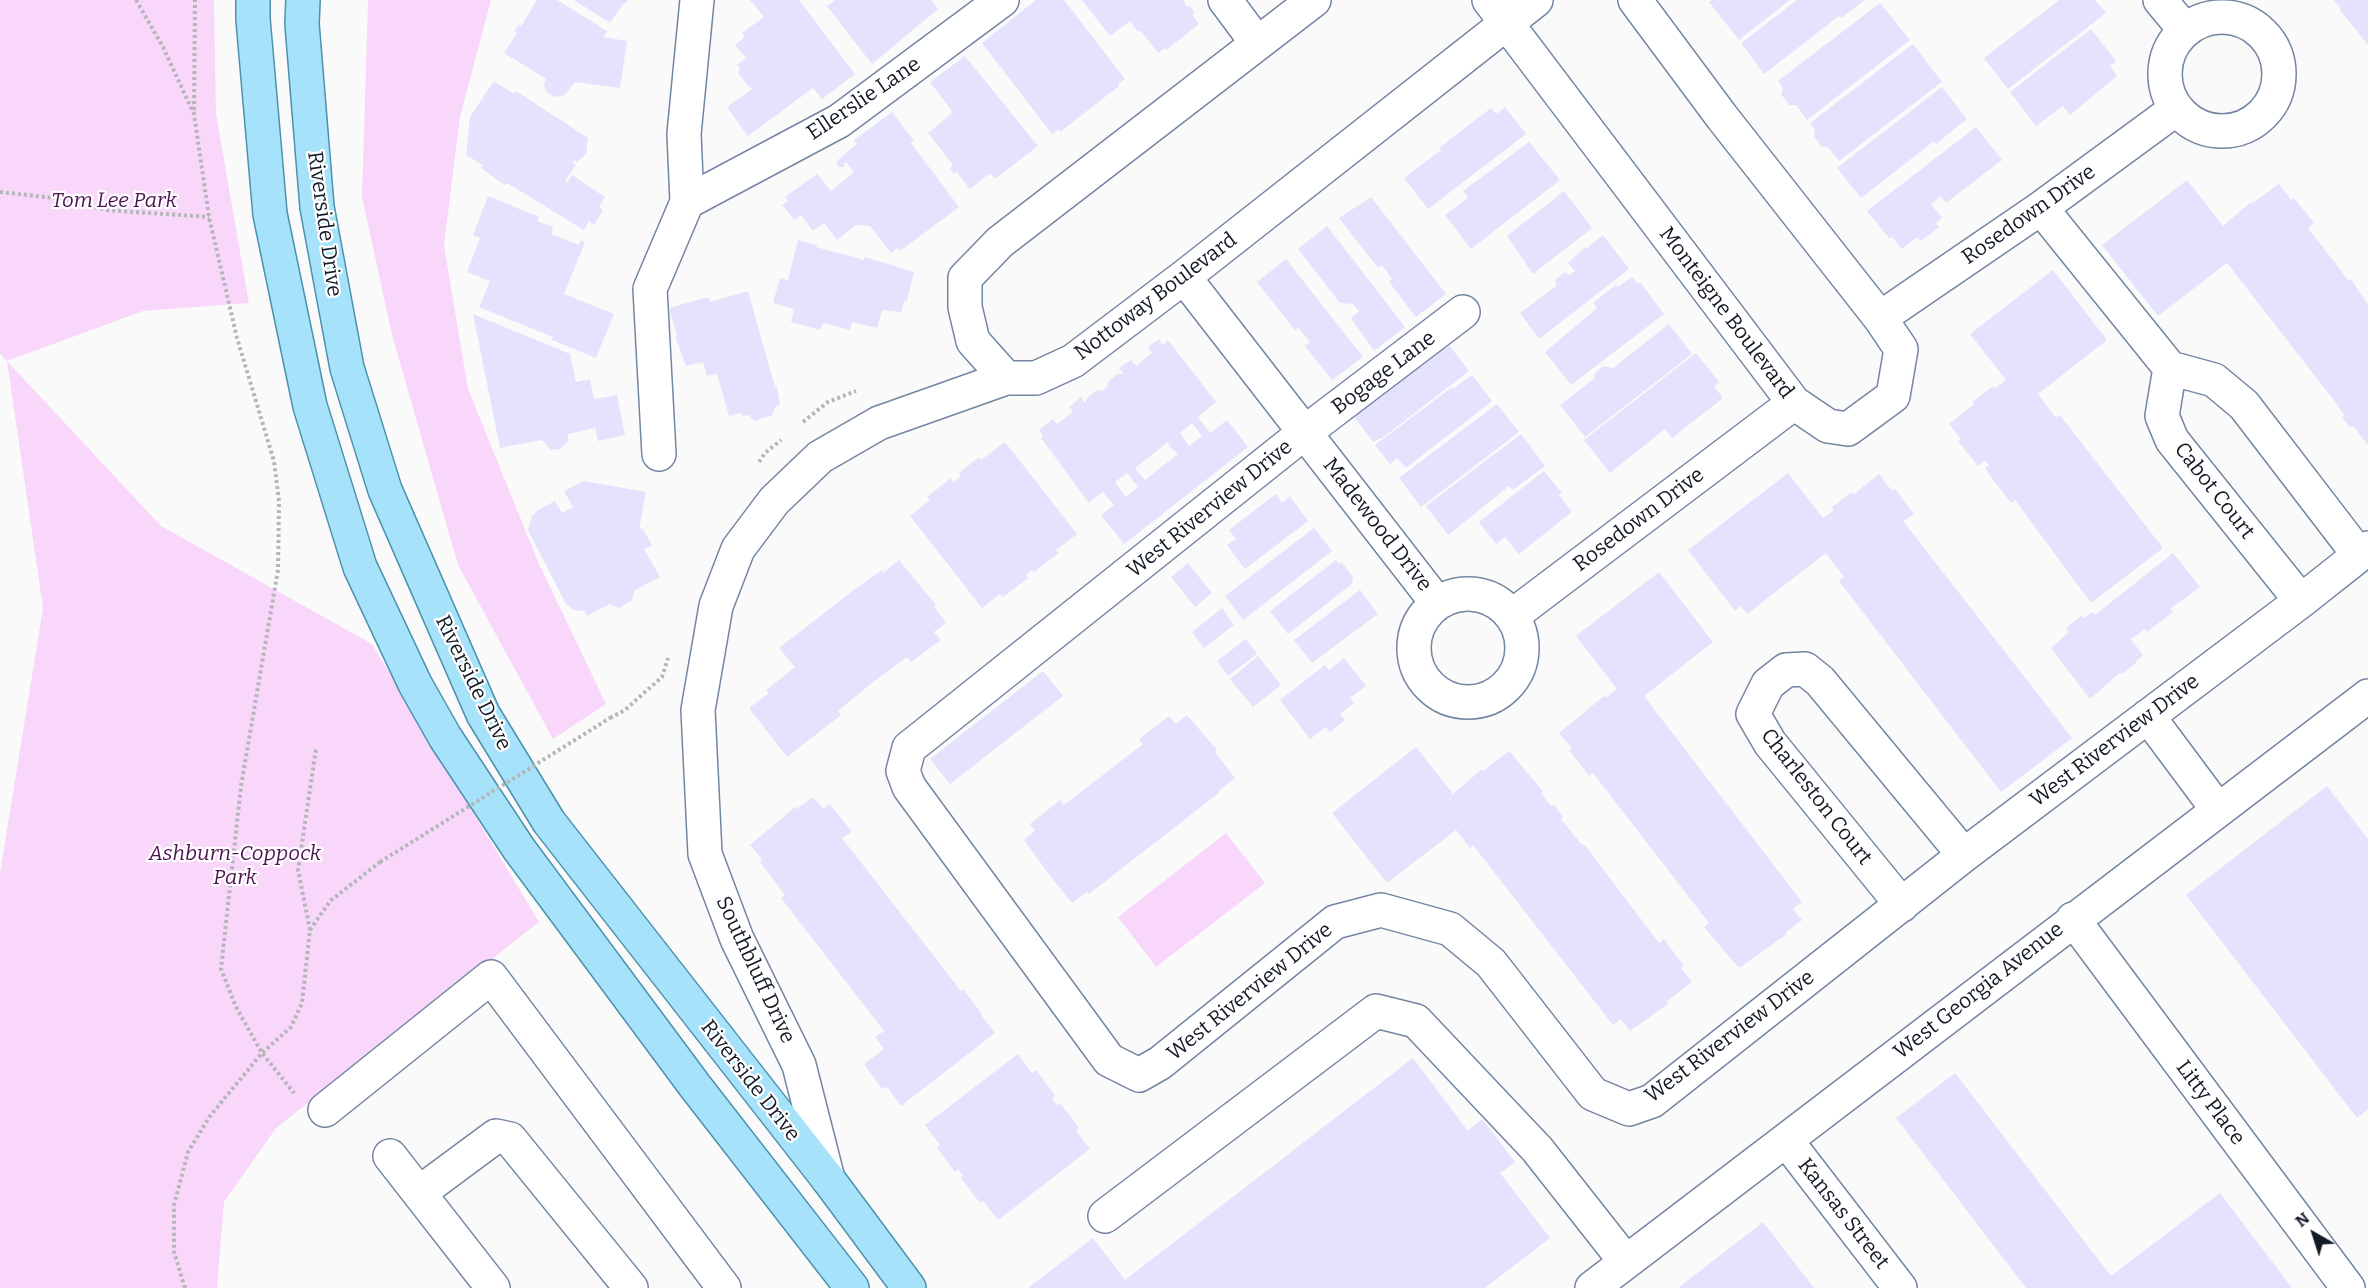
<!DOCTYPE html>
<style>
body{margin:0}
#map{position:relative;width:2368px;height:1288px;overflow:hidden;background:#fafafa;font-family:Bitter,serif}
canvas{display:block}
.north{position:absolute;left:2284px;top:1204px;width:60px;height:60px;-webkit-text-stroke:4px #fff;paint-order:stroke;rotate:321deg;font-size:16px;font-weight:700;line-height:24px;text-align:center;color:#131a25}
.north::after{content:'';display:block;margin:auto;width:21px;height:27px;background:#131a25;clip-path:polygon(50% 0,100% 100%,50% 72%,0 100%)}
</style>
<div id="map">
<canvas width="2368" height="1288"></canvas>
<div class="north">N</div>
</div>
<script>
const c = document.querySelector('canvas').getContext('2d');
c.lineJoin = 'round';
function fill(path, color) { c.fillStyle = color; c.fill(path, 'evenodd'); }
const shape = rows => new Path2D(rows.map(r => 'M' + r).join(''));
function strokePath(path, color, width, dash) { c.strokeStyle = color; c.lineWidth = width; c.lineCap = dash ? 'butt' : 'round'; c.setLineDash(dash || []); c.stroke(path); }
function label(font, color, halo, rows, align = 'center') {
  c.font = font + ' Bitter,serif'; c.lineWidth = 4.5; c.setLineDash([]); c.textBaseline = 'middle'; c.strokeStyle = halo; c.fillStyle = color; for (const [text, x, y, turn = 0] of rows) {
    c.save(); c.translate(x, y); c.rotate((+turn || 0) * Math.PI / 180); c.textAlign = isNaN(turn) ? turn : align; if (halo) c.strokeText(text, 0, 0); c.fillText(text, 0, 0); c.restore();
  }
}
fill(shape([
 [0,0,214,0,216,114,249,303,143,311,7,361,161,526,372,644,539,922,276,1128,224,1202,217,1288,0,1288,0,873,43,608,7,361,0,354],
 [368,0,491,0,460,117,444,246,468,389,539,564,606,704,553,739,458,565,392,335,362,197],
 [1226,833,1265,883,1156,967,1118,917]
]), '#f9d7fb');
fill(shape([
 [537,0,557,0,607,31,603,37,627,41,620,88,575,82,565,95,554,97,546,91,544,85,546,79,504,53,517,33,514,31,519,24,521,26],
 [574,0,628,0,626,3,624,3,610,23],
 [750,0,799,0,855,74,822,99,813,88,748,136,727,107,753,88,749,87,738,73,740,68,737,65,746,58,735,45,745,37,742,33,764,17],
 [835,0,931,0,938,9,872,64,827,6],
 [1036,0,1064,0,1125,79,1118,84,1119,86,1060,132,1059,129,1052,134,982,43],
 [1082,0,1183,0,1187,7,1189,6,1195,13,1192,14,1199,24,1166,50,1164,48,1158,53,1140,30,1138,32,1130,21,1110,36],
 [1712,0,1790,0,1739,40,1709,2],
 [1797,0,1865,0,1841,18,1839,16,1764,74,1741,43],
 [2059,0,2095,0,2106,13,2008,89,1984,58],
 [2334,0,2368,0,2368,45,2340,10,2341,9],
 [1880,3,1910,40,1807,120,1796,105,1789,105,1781,94,1783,88,1778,81],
 [2091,29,2116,61,2110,66,2117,76,2070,115,2063,106,2036,126,2010,92],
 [1913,44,1942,82,1839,161,1828,147,1821,146,1814,136,1815,130,1810,123],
 [965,56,1038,146,995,179,990,173,970,189,957,172,954,174,950,168,953,165,928,133,950,115,952,111,930,82],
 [494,81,514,94,516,91,588,138,586,154,577,162,574,160,573,162,576,165,565,181,567,183,572,175,605,197,599,207,603,210,594,225,589,221,584,230,507,183,505,185,493,177,481,168,483,165,466,155,470,117],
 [1942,87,1967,119,1936,144,1934,141,1861,198,1837,168],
 [1505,107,1526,134,1428,209,1404,178,1441,150,1439,148,1491,108,1495,113,1498,113],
 [892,112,914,141,911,143,959,207,900,251,897,248,891,253,870,226,856,225,837,240,824,223,813,231,801,215,794,220,782,205,788,201,785,197,817,174,831,191,854,172,845,161,844,167,838,167,836,164,838,160,857,144,854,140],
 [1976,127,2002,160,1946,203,1941,196,1931,204,1942,218,1936,223,1939,227,1921,241,1917,237,1902,249,1892,237,1890,239,1867,211],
 [1529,142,1560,180,1471,249,1445,215,1468,198,1463,191],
 [2187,180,2223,226,2251,202,2251,204,2279,184,2291,200,2294,198,2314,223,2308,228,2349,281,2351,279,2368,305,2368,445,2353,426,2350,428,2342,417,2344,415,2336,403,2227,263,2158,316,2102,245],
 [1564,191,1592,228,1533,274,1507,236],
 [488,196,539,217,537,221,553,227,551,234,579,245,581,240,585,242,564,294,614,314,596,358,552,340,553,337,479,307,490,281,467,272,480,238,473,235],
 [1371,197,1446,294,1416,317,1389,282,1392,279,1382,265,1378,268,1339,218],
 [1327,226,1405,327,1374,351,1351,318,1359,311,1353,304,1340,303,1298,249],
 [1603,235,1629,269,1539,339,1520,313,1556,286,1555,280,1565,272,1570,275,1575,271,1568,263,1585,247,1586,249],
 [798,240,817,245,816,247,864,260,865,257,914,272,907,301,904,301,901,312,882,310,877,328,852,322,850,330,823,323,820,330,791,322,794,309,773,303,780,278,788,280],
 [1286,259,1363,357,1332,380,1305,346,1310,342,1298,328,1295,330,1257,282],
 [2053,270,2107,340,2038,394,2056,418,2060,415,2163,548,2091,603,2015,500,2011,503,1994,481,1985,468,1989,465,1985,461,1978,466,1958,441,1961,439,1949,424,1974,404,1972,402,1993,386,1994,389,2006,380,1970,334],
 [1632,277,1638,284,1640,282,1664,314,1571,385,1545,352,1597,308,1593,303,1616,285,1618,287],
 [748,291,775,387,777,387,780,405,775,407,773,415,754,421,749,415,743,416,741,413,729,416,717,374,707,376,703,362,686,366,675,336,677,335,669,308,708,297,710,302],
 [473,314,570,354,576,382,590,379,594,399,617,395,625,435,598,441,595,428,568,434,568,441,560,449,551,450,542,440,500,448],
 [1669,324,1692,354,1585,437,1560,405,1594,379,1595,373,1603,366,1613,368],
 [1159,339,1163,345,1168,340,1216,402,1198,417,1210,433,1227,420,1248,447,1124,544,1101,515,1114,505,1103,492,1089,503,1041,438,1043,436,1039,430,1053,419,1057,424,1073,412,1069,407,1081,397,1085,403,1087,398,1097,390,1102,391,1107,387,1108,382,1117,374,1124,374,1119,368,1131,360,1136,366,1152,353,1148,347],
 [1192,423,1202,436,1189,446,1180,433],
 [1168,442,1169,446,1178,454,1145,480,1135,468],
 [1127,473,1138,487,1126,497,1115,482],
 [1446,341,1469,371,1381,439,1380,438,1373,442,1353,415],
 [1696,353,1719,382,1714,386,1723,398,1672,438,1665,429,1610,473,1584,440],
 [1472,375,1492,401,1406,468,1397,458,1390,464,1375,445,1452,387,1453,389],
 [1497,404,1519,432,1421,507,1399,478],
 [1521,434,1545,466,1513,490,1509,486,1448,535,1426,506],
 [1005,442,1077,534,1056,550,1059,553,1034,572,1032,570,1026,575,1028,578,1003,597,1000,594,982,608,910,516,930,500,927,497,951,478,954,482,961,476,959,473,979,457,981,460],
 [1544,471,1562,493,1559,495,1572,512,1519,554,1505,537,1496,544,1479,522],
 [1788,473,1823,518,1834,510,1832,507,1852,492,1854,494,1879,474,1892,491,1895,489,1914,514,1903,521,2072,738,2001,792,1839,581,1844,577,1826,553,1747,614,1741,606,1735,611,1688,550],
 [584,481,646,492,639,530,642,528,652,545,644,549,660,577,635,590,632,600,619,608,610,604,587,616,584,611,574,610,566,604,528,530,532,516,538,510,555,501,562,513,573,507,564,491],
 [1276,494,1282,503,1290,496,1308,521,1245,569,1227,545,1236,539,1229,530],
 [1314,528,1332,551,1243,620,1225,596],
 [2173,553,2200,587,2170,609,2173,612,2147,632,2145,629,2131,639,2143,655,2135,662,2136,663,2122,674,2121,672,2090,699,2051,648,2069,632,2066,628,2082,615,2084,618,2092,612,2095,615],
 [899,560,936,605,934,606,946,623,934,632,941,640,911,662,907,657,873,682,838,711,841,715,787,757,749,708,769,693,766,690,795,667,779,648,854,590,882,570,883,573],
 [1336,560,1339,564,1341,562,1354,578,1351,580,1353,583,1288,634,1270,611],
 [1188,563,1212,593,1195,607,1171,577],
 [1659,572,1713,642,1644,696,1802,902,1793,909,1802,920,1785,933,1787,934,1739,968,1704,927,1709,923,1593,773,1589,776,1569,750,1572,748,1559,733,1604,696,1606,698,1617,689,1576,636],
 [1360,590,1378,614,1312,663,1294,640],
 [1222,608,1234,625,1204,648,1192,632],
 [1246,639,1257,654,1228,676,1217,661],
 [1258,656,1281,685,1253,707,1230,679],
 [1344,658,1366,686,1350,698,1354,703,1340,714,1345,720,1330,732,1326,727,1310,739,1280,700,1325,665,1329,670],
 [1043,671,1063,696,950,784,930,759],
 [1187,715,1217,750,1215,752,1235,778,1219,790,1220,792,1089,894,1087,892,1072,903,1051,877,1024,840,1035,830,1030,824,1060,800,1064,805,1143,744,1139,739,1169,716,1176,724],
 [1416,747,1453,794,1482,769,1483,771,1509,751,1543,791,1541,793,1551,806,1554,805,1563,817,1561,819,1582,845,1584,844,1659,943,1664,939,1684,966,1681,968,1692,982,1666,1002,1668,1004,1630,1031,1621,1019,1613,1025,1473,845,1470,848,1456,830,1387,883,1332,813],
 [2327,786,2368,839,2368,1109,2357,1118,2186,895],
 [813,797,823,809,830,804,852,832,842,838,961,991,963,989,982,1014,981,1015,995,1033,901,1106,887,1087,882,1089,864,1064,884,1049,875,1037,884,1031,781,898,785,895,760,862,762,860,750,845,795,807,796,809],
 [1018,1054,1032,1073,1036,1070,1055,1095,1052,1098,1057,1105,1060,1103,1079,1128,1076,1131,1090,1149,998,1220,983,1201,980,1203,961,1178,963,1176,958,1169,955,1172,937,1148,940,1145,925,1125],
 [1413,1058,1468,1131,1482,1119,1515,1162,1500,1173,1550,1238,1485,1288,1028,1288,1093,1238,1125,1280],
 [1955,1073,2111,1276,2220,1193,2292,1288,2026,1288,1896,1118],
 [1763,1222,1814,1288,1678,1288]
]), '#e5e2fd');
const minor = shape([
 [1225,0,1257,43],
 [1489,0,1794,403,1828,426,1848,429,1893,396,1901,349,1880,318,1722,117,1635,0],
 [2160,0,2185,30],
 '2165 74a57 57 0 1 1 114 0a57 57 0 1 1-114 0Z',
 [687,202,839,121,1002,0],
 [2041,208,2170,368,2162,416,2172,440,2301,601],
 [1184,277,1437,603],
 [1463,312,1304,433,909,748,903,771,909,787,1109,1060,1139,1075,1160,1063,1335,922,1381,910,1450,929,1491,963,1593,1094,1629,1109,1652,1101,1964,855,2301,601,2368,548],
 [1880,318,2041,208,2176,109],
 [2170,368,2214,380,2244,405,2359,555],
 [1006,378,973,341,965,307,965,278,1000,242,1314,0],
 [659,454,650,289,687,202,684,134,697,0],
 '1414 648a54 54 0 1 1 108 0a54 54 0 1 1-108 0Z',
 [1512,616,1794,403],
 [2148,716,2218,810],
 [1902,905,1770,743,1753,714,1768,684,1786,670,1805,669,1820,681,1964,855],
 [2073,919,2348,1288],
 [325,1110,491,977,724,1288],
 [1786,1140,1900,1288],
 [390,1156,493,1288],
 [828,1179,799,1065,737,939,705,854,698,710,716,606,738,549,774,501,820,457,879,423,1006,378,1036,378,1073,361,1184,277,1536,0],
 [419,1193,496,1136,510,1139,631,1288],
 [1105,1216,1376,1011,1416,1021,1537,1149,1626,1262],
 [1592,1288,2368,696]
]);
const major = shape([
 [253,0,253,19,270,214,310,406,360,567,415,684,445,737,519,849,695,1086,852,1288],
 [303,0,302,24,317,207,347,368,385,490,483,714,549,822,828,1179,909,1288]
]);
strokePath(minor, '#7386a1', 36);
strokePath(major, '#4c91ae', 36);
strokePath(shape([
 [136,0,163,47,194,114,209,217,237,338,274,461,279,501,278,570,241,786,221,969,236,1007,262,1053,294,1093],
 [194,110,195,0],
 [0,192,64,199,106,210,209,217],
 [803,422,828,402,856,391],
 [759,462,765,453,781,440],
 [610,718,625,710,662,677,668,658],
 [310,930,330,901,380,862],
 [185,1288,174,1252,174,1205,188,1152,210,1116,262,1053,291,1027,302,1003,310,930,298,870,316,749]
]), '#b4b6b9', 4, [3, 3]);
strokePath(minor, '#fff', 33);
strokePath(major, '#a6e3fa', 33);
strokePath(shape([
 [380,862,610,718]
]), '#b4b6b9', 4, [3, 3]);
label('21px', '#131a25', '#fff', [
 ["Ellerslie Lane",864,99,-34],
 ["Rosedown Drive",2029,215,-35],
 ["Riverside Drive",324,224,82],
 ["Nottoway Boulevard",1156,297,-37],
 ["Monteigne Boulevard",1726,313,53],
 ["Bogage Lane",1384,373,-37],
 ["Cabot Court",2214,491,52],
 ["West Riverview Drive",1210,509,-39],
 ["Rosedown Drive",1639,520,-37],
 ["Madewood Drive",1377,525,52],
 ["Riverside Drive",473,683,64],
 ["West Riverview Drive",2115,741,-37],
 ["Charleston Court",1816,797,52],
 ["Southbluff Drive",755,970,65],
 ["West Georgia Avenue",1979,991,-38],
 ["West Riverview Drive",1250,992,-39],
 ["West Riverview Drive",1730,1037,-37],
 ["Riverside Drive",750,1081,52],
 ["Litty Place",2210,1103,53],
 ["Kansas Street",1843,1214,52]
]);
label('italic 21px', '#4c1552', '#fff', [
 ["Tom Lee Park",114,201],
 ["Ashburn-Coppock",235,854],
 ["Park",235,878]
]);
</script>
